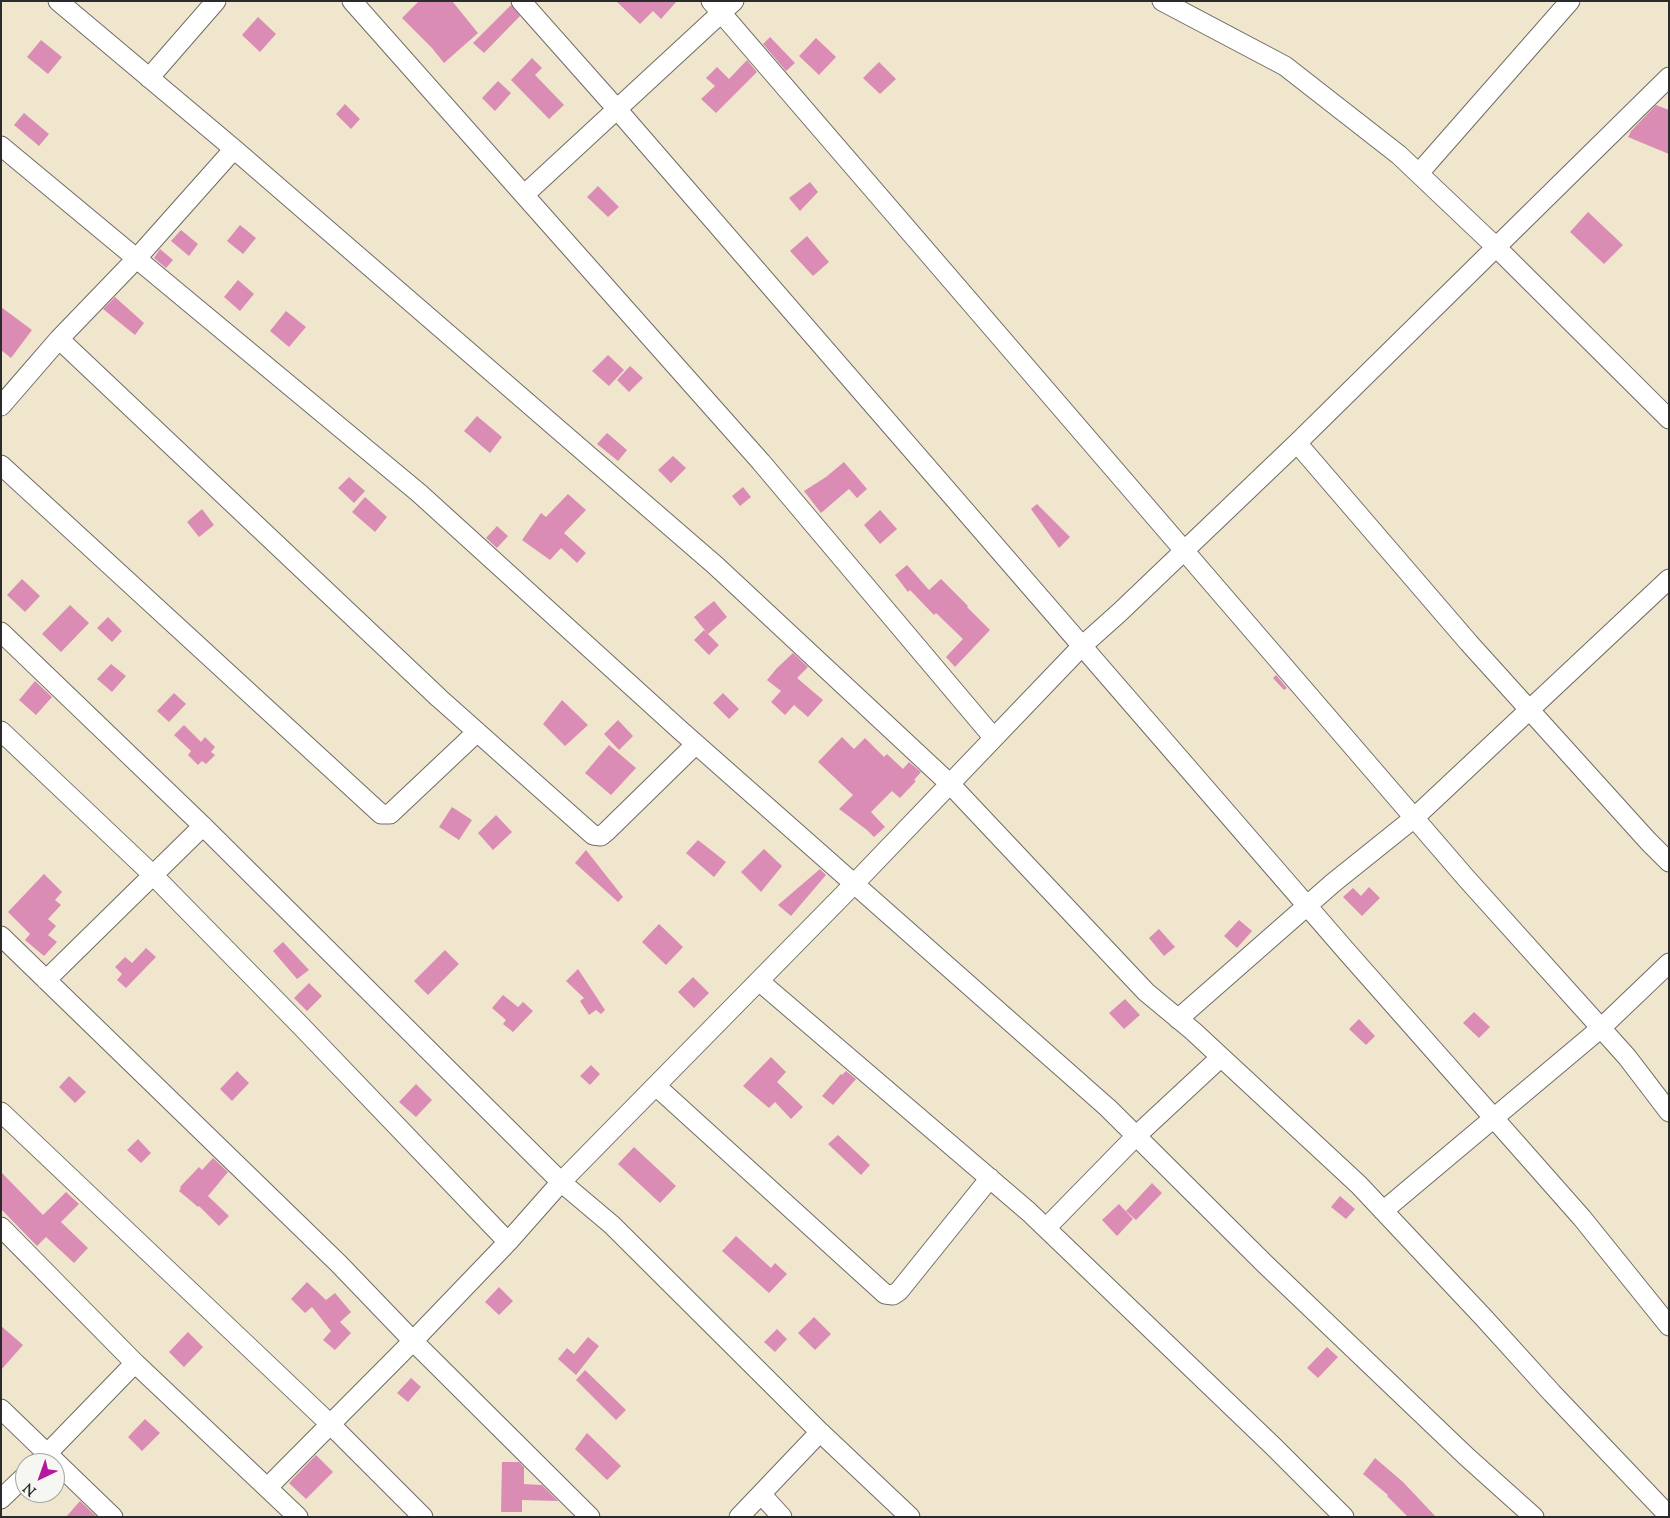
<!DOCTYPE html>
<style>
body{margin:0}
#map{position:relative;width:1670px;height:1518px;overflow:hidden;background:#f0e5cd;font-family:"Sorts Mill Goudy",serif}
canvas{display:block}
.frame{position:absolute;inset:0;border:2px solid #2b2b2b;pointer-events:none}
.north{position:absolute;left:15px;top:1453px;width:50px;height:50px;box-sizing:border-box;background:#f6f6f2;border:1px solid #a5a5a2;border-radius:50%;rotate:222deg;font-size:14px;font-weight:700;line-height:20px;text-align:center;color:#2b2b2b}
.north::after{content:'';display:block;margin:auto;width:18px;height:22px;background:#b5179e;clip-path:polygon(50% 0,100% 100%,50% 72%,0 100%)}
</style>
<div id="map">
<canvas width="1670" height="1518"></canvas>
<div class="frame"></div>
<div class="north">N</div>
</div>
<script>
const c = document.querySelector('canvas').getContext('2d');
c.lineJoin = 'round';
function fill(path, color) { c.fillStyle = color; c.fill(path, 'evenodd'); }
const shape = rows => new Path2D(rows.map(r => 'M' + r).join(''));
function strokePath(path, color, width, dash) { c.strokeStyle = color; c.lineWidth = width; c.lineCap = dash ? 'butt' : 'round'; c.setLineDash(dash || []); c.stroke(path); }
fill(shape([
 [419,1,452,1,478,33,444,63,432,48,402,18],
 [616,1,677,1,661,19,653,11,640,24],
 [511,5,520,16,484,53,473,43],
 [258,17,276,34,260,52,242,35],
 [770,37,795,63,786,71,763,44],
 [816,38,836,57,819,75,799,56],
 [41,40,62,57,48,74,27,57],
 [532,58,542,68,535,75,564,105,549,119,511,80],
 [747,60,757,72,716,113,701,99,715,86,706,78,717,67,729,79],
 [879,62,896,79,880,94,863,78],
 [498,81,511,93,495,111,482,98],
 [345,104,360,119,351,129,336,114],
 [1656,105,1669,110,1669,154,1628,137,1631,131],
 [24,113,49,134,39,146,14,125],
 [810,182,818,192,800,211,789,198],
 [598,186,619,207,608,217,587,197],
 [1588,212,1623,245,1604,264,1570,232],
 [240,225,256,238,243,254,227,241],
 [181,230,198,244,189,256,171,241],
 [807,236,829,262,813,276,790,251],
 [160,249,173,260,166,268,154,258],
 [238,280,254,294,240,311,224,297],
 [115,297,144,323,135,335,103,309],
 [1,307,32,330,11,358,1,350],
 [286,311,306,327,289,347,270,331],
 [608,355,624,370,609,386,592,371],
 [630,366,643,378,629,392,617,380],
 [477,416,502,437,490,453,464,431],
 [607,433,627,450,618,461,597,444],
 [673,456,686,468,671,483,658,470],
 [844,462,867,489,857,498,849,489,821,513,804,491,826,477],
 [349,477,365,491,354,503,338,488],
 [743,487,751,497,740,506,732,496],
 [568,494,586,510,564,533,586,553,577,563,561,548,550,560,522,540,541,513,546,517],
 [365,497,387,517,375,532,352,512],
 [1037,504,1070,537,1059,548,1031,509],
 [202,509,214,525,199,537,187,522],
 [880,510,897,529,880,544,864,525],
 [497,526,508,536,497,548,486,538],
 [907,565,929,590,941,579,968,606,967,607,990,630,955,667,946,657,963,639,936,613,934,615,910,590,908,592,895,575],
 [22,579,40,596,25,612,7,595],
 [714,601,727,617,708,634,694,617],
 [70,605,89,623,61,652,42,634],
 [108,617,122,631,112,642,97,628],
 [704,630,719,645,709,655,694,640],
 [793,653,808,667,797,678,823,700,808,717,794,705,785,715,771,702,781,691,767,680,777,668],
 [111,664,126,676,112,692,97,679],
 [1276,675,1287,688,1284,690,1273,678],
 [35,681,52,697,36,715,19,700],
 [174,693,186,704,169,722,157,711],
 [723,693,739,709,729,719,713,703],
 [562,700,588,725,565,746,543,724],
 [618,720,633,736,619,750,604,734],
 [184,725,201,742,205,737,215,747,211,752,215,755,206,764,202,761,198,765,188,755,191,751,174,735],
 [842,737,854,749,865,738,884,757,887,754,903,769,909,762,921,772,914,780,916,781,900,798,892,791,871,812,885,827,874,837,867,830,839,809,853,795,818,762],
 [609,745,636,768,611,795,585,773],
 [452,807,472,820,459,840,439,827],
 [496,815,512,832,493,850,478,833],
 [698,840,726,862,714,877,686,853],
 [764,849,782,866,761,892,741,872],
 [586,850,623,897,618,902,575,863],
 [820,869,826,875,791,916,778,905],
 [44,874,62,892,55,900,61,905,48,919,56,926,48,935,57,942,44,956,25,940,30,934,8,912],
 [1369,887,1380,898,1362,916,1343,897,1353,888,1361,896],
 [1239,920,1252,931,1237,948,1224,936],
 [659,924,683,947,666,965,642,942],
 [1159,929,1175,947,1164,956,1149,938],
 [283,942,309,970,297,979,273,951],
 [146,948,156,957,126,988,117,980,122,974,115,967,125,957,132,963],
 [445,950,459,964,428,995,414,981],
 [578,969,605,1010,601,1014,596,1010,589,1015,580,1001,584,998,566,981],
 [693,977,709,993,694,1008,678,992],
 [309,983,322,996,307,1011,294,998],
 [503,995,518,1007,523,1002,533,1011,513,1032,503,1024,506,1020,492,1008],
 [1125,999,1140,1015,1124,1029,1109,1013],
 [1474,1012,1490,1027,1479,1038,1463,1023],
 [1359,1019,1375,1036,1366,1045,1349,1029],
 [771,1057,786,1072,777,1082,803,1107,791,1119,775,1102,769,1108,743,1086],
 [591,1065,600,1074,590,1085,580,1076],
 [237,1071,249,1083,232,1101,220,1089],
 [846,1071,856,1079,833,1105,822,1096,841,1074,842,1075],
 [69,1076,86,1092,75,1103,59,1087],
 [416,1084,432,1100,416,1117,399,1102],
 [838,1135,870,1165,861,1175,828,1144],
 [138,1139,151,1153,141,1163,127,1150],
 [634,1147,676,1186,660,1203,618,1164],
 [213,1158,228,1172,208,1196,229,1216,219,1226,199,1206,198,1207,179,1191,181,1188,180,1187,199,1167,202,1170],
 [1,1172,43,1215,66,1192,79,1204,61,1222,88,1248,74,1263,46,1237,37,1246,1,1209],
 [1152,1183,1162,1193,1136,1220,1126,1211],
 [1340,1196,1355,1209,1346,1219,1331,1207],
 [1119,1204,1133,1219,1117,1236,1102,1220],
 [736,1236,771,1268,775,1263,787,1274,769,1293,722,1251],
 [307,1282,326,1300,335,1293,351,1312,340,1322,351,1333,335,1350,323,1340,331,1331,312,1307,305,1313,291,1299],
 [499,1287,513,1301,499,1315,485,1302],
 [814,1317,831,1334,815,1350,798,1333],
 [1,1326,23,1345,1,1370],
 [777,1329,787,1339,775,1352,764,1342],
 [188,1332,203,1347,184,1367,169,1352],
 [588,1337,599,1346,576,1375,558,1359,567,1348,574,1354],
 [1327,1347,1338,1357,1318,1378,1307,1368],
 [585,1370,626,1410,616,1420,576,1380],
 [411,1378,421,1387,408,1402,397,1393],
 [145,1419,160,1433,142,1451,128,1437],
 [587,1433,621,1466,607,1480,575,1449],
 [316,1455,333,1472,306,1499,289,1483],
 [1375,1458,1403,1482,1436,1517,1408,1517,1387,1496,1388,1495,1363,1474],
 [502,1462,519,1462,524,1467,524,1484,542,1485,558,1501,522,1500,522,1512,501,1512],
 [80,1501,97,1517,66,1517]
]), '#db8cb5');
const street = shape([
 [58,1,234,149,715,565,950,784,1146,992,1193,1031,1359,1185,1484,1318,1552,1393,1669,1516],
 [352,1,761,462,993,737],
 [521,1,616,108,1348,953,1582,1218,1669,1326],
 [711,1,1466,878,1627,1057,1669,1112],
 [1162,1,1285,66,1399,155,1496,247,1669,419],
 [149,78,216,1],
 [1,146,419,493,680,730,1108,1108,1266,1265,1467,1457,1534,1517],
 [1419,173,1570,1],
 [524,195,734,1],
 [59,339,439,698,593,835,601,836,607,831,696,744],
 [1,406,59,339,137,258,234,149],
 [1297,443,1469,643,1648,841,1669,862],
 [1,465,381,814,390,814,477,732],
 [1,632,203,826,561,1182,612,1225,820,1432,910,1517],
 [1,731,153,875,301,1026,508,1242],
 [1,936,339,1264,413,1341,590,1517],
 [46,980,203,826],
 [759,981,1029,1212,1274,1447,1344,1517],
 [1178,1019,1333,883,1414,818,1669,579],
 [656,1086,885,1294,893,1295,899,1291,990,1178],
 [1,1112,330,1424,423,1517],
 [1383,1211,1601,1028,1669,963],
 [1,1227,135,1363,298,1517],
 [1046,1228,1136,1136,1221,1057],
 [1,1409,113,1517],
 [38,1463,135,1363],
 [268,1487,413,1341,508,1242,561,1182,854,884,1082,646,1120,612,1297,443,1669,77],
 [761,1494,782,1517],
 [1,1499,25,1476],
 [739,1517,820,1432]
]);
strokePath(street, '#706c64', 21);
strokePath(street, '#fff', 19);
</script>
